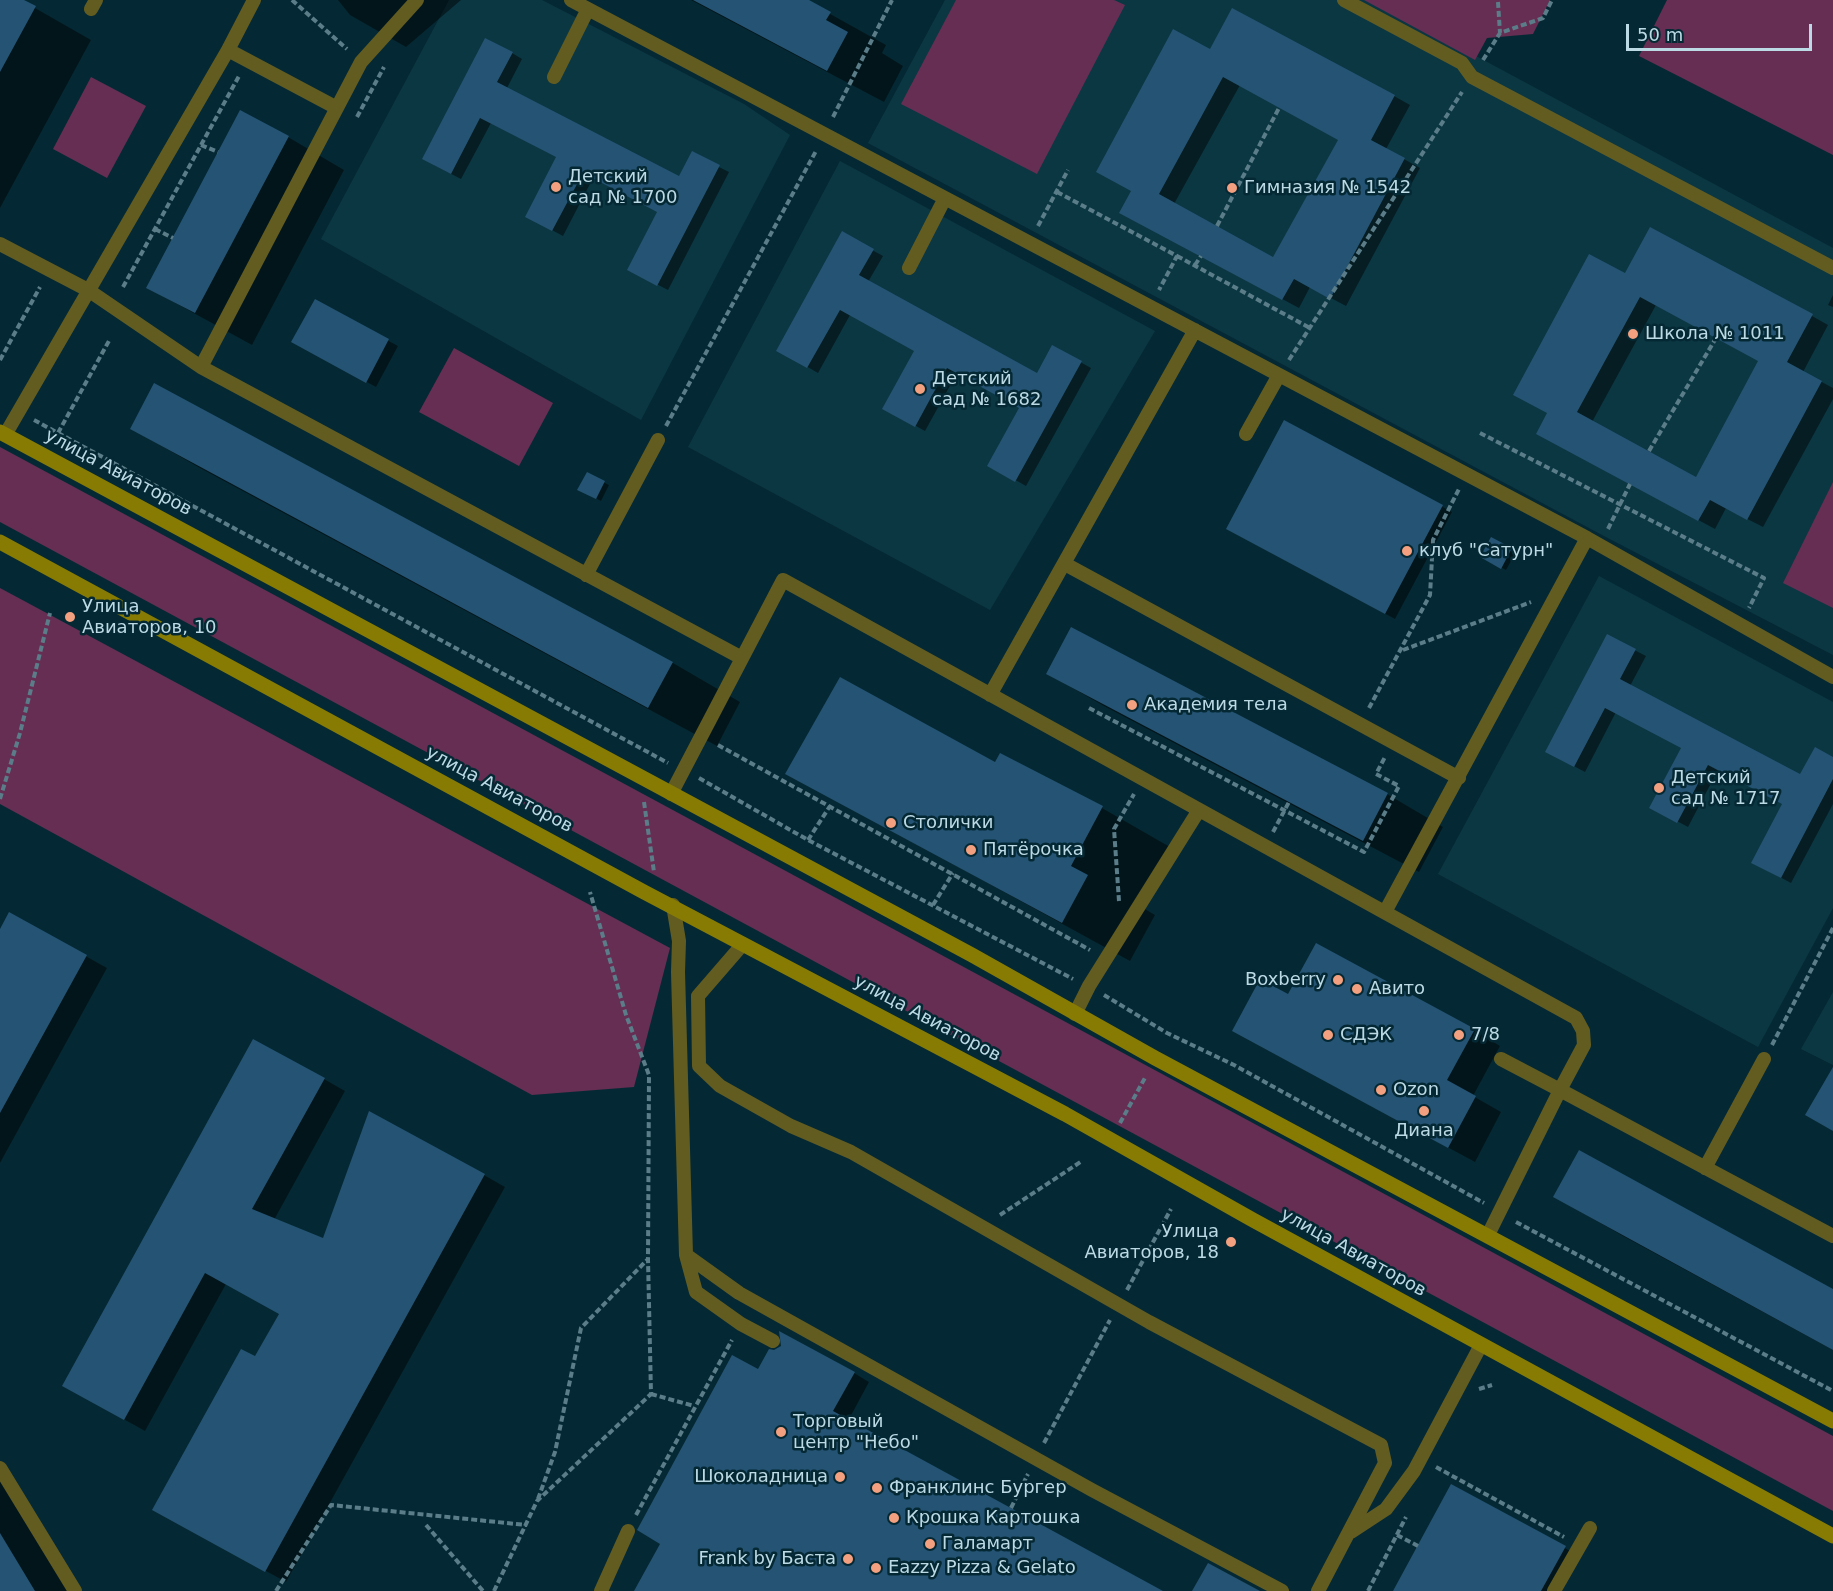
<!DOCTYPE html>
<meta charset="utf-8">
<style>
body{margin:0}
#map{position:relative;width:1833px;height:1591px;overflow:hidden;background:#052934;font-family:"DejaVu Sans",sans-serif}
canvas{display:block}
.scale{position:absolute;left:1626px;top:24px;width:186px;height:27px;box-sizing:border-box;border:3px solid #bbdae6;border-top:0;padding-left:8px;font-size:18px;line-height:21px;white-space:nowrap;color:#bbdae6;-webkit-text-stroke:4px #052934;paint-order:stroke}
</style>
<div id="map">
<canvas width="1833" height="1591"></canvas>
<div class="scale">50 m</div>
</div>
<script>
const c = document.querySelector('canvas').getContext('2d');
c.lineJoin = 'round';
function fill(path, color) { c.fillStyle = color; c.fill(path, 'evenodd'); }
const shape = rows => new Path2D(rows.map(r => 'M' + r).join(''));
function strokePath(path, color, width, dash) { c.strokeStyle = color; c.lineWidth = width; c.lineCap = dash ? 'butt' : 'round'; c.setLineDash(dash || []); c.stroke(path); }
function label(font, color, halo, rows, align = 'center') {
  c.font = font + ' "DejaVu Sans",sans-serif'; c.lineWidth = 5; c.setLineDash([]); c.textBaseline = 'middle'; c.strokeStyle = halo; c.fillStyle = color; for (const [text, x, y, turn = 0] of rows) {
    c.save(); c.translate(x, y); c.rotate((+turn || 0) * Math.PI / 180); c.textAlign = isNaN(turn) ? turn : align; if (halo) c.strokeText(text, 0, 0); c.fillText(text, 0, 0); c.restore();
  }
}
fill(shape([
 [449,0,542,0,744,104,790,135,641,420,321,239],
 [945,0,1372,0,1833,248,1833,655,1604,536,868,143],
 [840,161,1155,331,990,610,688,447],
 [1599,576,1833,702,1833,908,1758,1047,1438,874],
 [1833,992,1833,1065,1801,1049]
]), '#0b3743');
fill(shape([
 [956,0,1114,0,1125,5,1037,174,901,104],
 [1364,0,1550,0,1533,34,1487,38,1475,60],
 [1667,0,1833,0,1833,155,1639,56],
 [91,77,146,106,107,178,53,149],
 [454,348,553,403,519,466,419,412],
 [0,447,1833,1436,1833,1511,0,522],
 [1833,482,1833,608,1783,583],
 [0,588,670,948,634,1087,532,1095,0,804]
]), '#652e52');
fill(shape([
 [0,0,21,0,91,40,0,208],
 [338,0,461,0,406,47,350,15],
 [691,0,805,0,886,45,882,53,903,66,884,102],
 [1210,51,1394,96,1410,105,1386,149,1420,168,1346,306,1310,287,1299,308,1137,221],
 [1240,85,1339,140,1273,259,1174,204],
 [512,53,522,59,507,88,679,178,719,167,729,172,668,290,639,275,659,212,593,178,563,236,537,222,557,157,491,123,461,179,434,165],
 [288,137,344,170,252,345,148,288],
 [843,234,883,256,868,282,1037,375,1053,347,1091,368,1026,486,989,465,1021,408,957,373,925,431,884,408,916,350,850,315,818,373,778,350],
 [1626,275,1812,316,1828,325,1803,372,1833,388,1833,399,1763,527,1726,508,1715,529,1554,442],
 [1656,305,1760,361,1696,479,1592,422],
 [1833,295,1833,307,1828,305],
 [315,301,398,346,376,387,293,342],
 [155,386,673,663,740,702,717,746,200,468,132,429],
 [1285,422,1452,512,1395,619,1238,535],
 [587,474,609,485,601,501,579,489],
 [1491,539,1516,552,1506,570,1482,557],
 [1607,636,1646,656,1630,686,1801,776,1833,758,1833,804,1791,883,1763,868,1784,804,1718,770,1688,827,1651,807,1682,747,1616,712,1585,772,1557,757],
 [1048,674,1387,794,1443,827,1419,872,1104,706],
 [1001,755,1102,808,1170,847,1138,905,1155,915,1130,961,787,773,996,764],
 [10,914,107,968,0,1163,0,932],
 [1288,996,1474,1030,1500,1046,1473,1096,1501,1112,1475,1162,1260,1046],
 [324,1079,345,1091,274,1220,324,1240,484,1175,505,1187,286,1582,175,1521,281,1314,226,1284,145,1431,84,1397],
 [1555,1197,1833,1291,1833,1350,1623,1236],
 [758,1371,854,1373,869,1382,848,1421,1160,1591,635,1591],
 [0,1462,78,1591,0,1591],
 [1565,1548,1580,1557,1562,1591,1395,1591]
]), '#0007');
fill(shape([
 [0,0,24,0,36,6,0,72],
 [693,0,809,0,831,12,826,20,848,32,827,71],
 [1232,8,1395,95,1371,140,1405,158,1330,299,1294,279,1282,300,1119,213,1131,191,1096,172,1173,29,1210,49],
 [1223,77,1338,140,1273,257,1159,194],
 [485,38,513,52,497,82,679,176,692,151,720,165,657,286,627,270,657,212,583,173,552,231,525,217,556,157,480,118,451,174,422,159],
 [240,110,289,136,195,313,146,288],
 [1650,227,1813,314,1787,362,1822,381,1747,520,1710,500,1698,521,1536,434,1547,413,1513,395,1589,254,1625,273],
 [1640,297,1758,361,1696,477,1577,412],
 [842,231,874,249,859,275,1037,373,1052,345,1082,361,1015,482,987,466,1019,408,947,368,915,427,882,409,914,351,840,310,807,368,776,351],
 [315,299,389,339,366,383,291,342],
 [154,383,673,662,648,708,130,429],
 [1284,420,1443,505,1385,614,1226,529],
 [587,472,605,481,596,499,577,490],
 [1491,537,1512,548,1501,569,1480,557],
 [1071,627,1388,793,1363,841,1046,674],
 [1607,634,1636,649,1620,679,1800,774,1815,747,1833,757,1833,779,1781,878,1751,863,1782,804,1708,765,1677,823,1649,808,1681,748,1605,708,1574,767,1545,752],
 [840,677,995,762,1000,753,1103,806,1071,866,1088,875,1062,923,785,774],
 [9,912,87,955,0,1113,0,929],
 [1316,943,1475,1029,1447,1080,1476,1096,1448,1148,1232,1031,1260,979,1288,994],
 [253,1039,325,1078,252,1209,323,1238,369,1111,485,1174,265,1572,152,1510,241,1349,255,1356,279,1314,205,1273,124,1420,62,1386],
 [1833,1067,1833,1131,1805,1115],
 [1579,1150,1833,1289,1833,1350,1553,1197],
 [779,1331,855,1372,833,1411,1163,1591,634,1591,660,1544,637,1530,732,1355,758,1369,769,1349,774,1350,781,1346],
 [1451,1484,1566,1546,1541,1591,1393,1591],
 [0,1533,35,1591,0,1591],
 [1208,1563,1260,1591,1192,1591]
]), '#255373');
strokePath(shape([
 [292,0,347,49],
 [1498,2,1500,33],
 [1483,60,1500,33,1543,18,1552,0],
 [357,117,384,67],
 [833,117,892,0],
 [201,145,218,152],
 [1057,192,1177,256,1159,290],
 [1038,226,1068,170],
 [1217,226,1279,108],
 [155,229,173,238],
 [1177,256,1310,328],
 [1195,265,1201,256],
 [123,287,239,76],
 [0,360,40,287],
 [1289,360,1462,92],
 [34,420,668,763],
 [666,426,816,151],
 [58,433,110,339],
 [1480,433,1764,578,1749,608],
 [1649,451,1716,338],
 [1608,529,1630,484],
 [1403,650,1531,602],
 [1089,708,1364,852,1399,786,1376,774,1385,757],
 [1369,708,1430,595,1433,540,1459,489],
 [718,745,1090,950],
 [699,778,808,840,1073,979],
 [0,799,20,733,50,613],
 [644,802,654,872],
 [1273,832,1289,802],
 [808,840,830,806],
 [1119,901,1114,829,1134,794],
 [933,905,953,873],
 [1104,995,1167,1033,1234,1065,1484,1203],
 [1772,1045,1833,928],
 [1120,1123,1146,1076],
 [1000,1215,1082,1161],
 [1516,1222,1833,1391],
 [1127,1290,1171,1209],
 [1479,1389,1492,1385],
 [651,1394,694,1406],
 [1044,1443,1110,1320],
 [1436,1467,1564,1537],
 [538,1499,555,1452,581,1328,647,1260],
 [1011,1508,1028,1474],
 [636,1515,732,1340],
 [426,1525,483,1591],
 [1397,1535,1418,1546],
 [276,1591,331,1505,526,1525],
 [494,1591,537,1501,651,1394,648,1259,649,1075,626,1015,590,892],
 [1368,1591,1406,1517]
]), '#5b7d89', 4, [6, 3]);
strokePath(shape([
 [417,0,361,62,201,367,740,657],
 [571,0,1587,538,1833,677],
 [1344,0,1462,63,1472,77,1833,268],
 [91,9,96,0],
 [228,50,254,0],
 [554,77,588,9],
 [0,244,88,290,201,367],
 [909,268,944,200],
 [1246,434,1279,375],
 [5,435,228,50,337,108],
 [1065,564,1459,778],
 [586,575,658,440],
 [990,695,1195,330],
 [671,794,783,580,1576,1018,1583,1031,1584,1045,1560,1090,1501,1059],
 [673,905,679,941,678,972,686,1255,696,1292,741,1324,773,1341],
 [1385,912,1587,538],
 [743,944,698,996,699,1066,720,1086,791,1126,851,1152,1149,1322,1381,1445,1385,1463,1318,1591],
 [1075,1014,1089,986,1199,810],
 [1705,1168,1764,1059],
 [1488,1235,1560,1090,1833,1236],
 [686,1255,739,1293,1092,1490,1282,1591],
 [0,1468,75,1591],
 [1351,1532,1386,1509,1414,1471,1481,1345],
 [601,1591,628,1531],
 [1554,1591,1590,1528]
]), '#635c21', 14);
strokePath(shape([
 [0,432,972,955,1155,1058,1833,1421],
 [0,542,644,892,1065,1114,1253,1220,1833,1536]
]), '#877b03', 15);
for (const [x, y, r, color] of [
 [556,187,6,"#f2a07f"],
 [1232,188,6,"#f2a07f"],
 [1633,334,6,"#f2a07f"],
 [920,389,6,"#f2a07f"],
 [1407,551,6,"#f2a07f"],
 [70,617,6,"#f2a07f"],
 [1132,705,6,"#f2a07f"],
 [1659,788,6,"#f2a07f"],
 [891,823,6,"#f2a07f"],
 [971,850,6,"#f2a07f"],
 [1338,980,6,"#f2a07f"],
 [1357,989,6,"#f2a07f"],
 [1328,1035,6,"#f2a07f"],
 [1459,1035,6,"#f2a07f"],
 [1381,1090,6,"#f2a07f"],
 [1424,1111,6,"#f2a07f"],
 [1231,1242,6,"#f2a07f"],
 [781,1432,6,"#f2a07f"],
 [840,1477,6,"#f2a07f"],
 [877,1488,6,"#f2a07f"],
 [894,1518,6,"#f2a07f"],
 [930,1544,6,"#f2a07f"],
 [848,1559,6,"#f2a07f"],
 [876,1568,6,"#f2a07f"]
]) { const dot = new Path2D(); dot.arc(x, y, r, 0, 2 * Math.PI); c.fillStyle = color; c.fill(dot); strokePath(dot, '#052934', 2); }
label('18px', '#bbdae6', '#052934', [
 ["Детский",568,177],
 ["сад № 1700",568,198],
 ["Гимназия № 1542",1244,188],
 ["Школа № 1011",1645,334],
 ["Детский",932,379],
 ["сад № 1682",932,400],
 ["клуб \"Сатурн\"",1419,551],
 ["Улица",82,607],
 ["Авиаторов, 10",82,628],
 ["Академия тела",1144,705],
 ["Детский",1671,778],
 ["сад № 1717",1671,799],
 ["Столички",903,823],
 ["Пятёрочка",983,850],
 ["Boxberry",1326,980,"right"],
 ["Авито",1369,989],
 ["СДЭК",1340,1035],
 ["7/8",1471,1035],
 ["Ozon",1393,1090],
 ["Диана",1424,1131,"center"],
 ["Улица",1219,1232,"right"],
 ["Авиаторов, 18",1219,1253,"right"],
 ["Торговый",793,1422],
 ["центр \"Небо\"",793,1443],
 ["Шоколадница",828,1477,"right"],
 ["Франклинс Бургер",889,1488],
 ["Крошка Картошка",906,1518],
 ["Галамарт",942,1544],
 ["Frank by Баста",836,1559,"right"],
 ["Eazzy Pizza & Gelato",888,1568]
], 'left');
label('18px', '#bbdae6', '#052934', [
 ["улица Авиаторов",118,473,28],
 ["улица Авиаторов",499,790,28],
 ["улица Авиаторов",927,1019,28],
 ["улица Авиаторов",1353,1253,29]
]);
</script>
